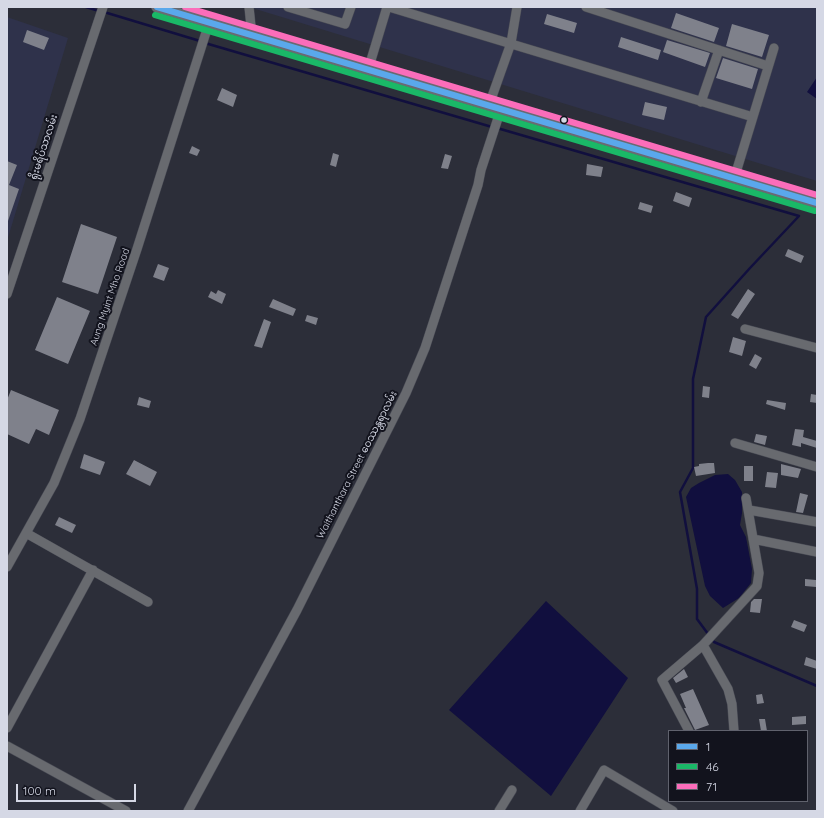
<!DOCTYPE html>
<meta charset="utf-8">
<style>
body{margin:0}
#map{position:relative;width:824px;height:818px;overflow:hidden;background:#2c2e39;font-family:Quicksand,sans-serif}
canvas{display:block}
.frame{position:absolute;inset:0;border:8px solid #d5d8e5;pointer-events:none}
.legend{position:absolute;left:668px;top:730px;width:140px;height:72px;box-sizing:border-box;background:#12131d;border:1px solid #60626d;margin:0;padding:5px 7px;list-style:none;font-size:12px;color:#d5d8e5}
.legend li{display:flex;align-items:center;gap:8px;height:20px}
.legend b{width:20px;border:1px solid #60626d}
.scale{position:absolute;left:16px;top:784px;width:120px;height:18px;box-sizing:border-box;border:2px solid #d5d8e5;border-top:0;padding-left:5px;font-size:12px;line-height:14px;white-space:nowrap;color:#d5d8e5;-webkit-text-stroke:3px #12131d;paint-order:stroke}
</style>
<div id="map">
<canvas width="824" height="818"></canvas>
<div class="frame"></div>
<ul class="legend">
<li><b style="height:5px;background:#5aa8eb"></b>1</li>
<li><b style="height:5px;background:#1ab867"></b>46</li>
<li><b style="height:5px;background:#fb6dba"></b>71</li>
</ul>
<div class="scale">100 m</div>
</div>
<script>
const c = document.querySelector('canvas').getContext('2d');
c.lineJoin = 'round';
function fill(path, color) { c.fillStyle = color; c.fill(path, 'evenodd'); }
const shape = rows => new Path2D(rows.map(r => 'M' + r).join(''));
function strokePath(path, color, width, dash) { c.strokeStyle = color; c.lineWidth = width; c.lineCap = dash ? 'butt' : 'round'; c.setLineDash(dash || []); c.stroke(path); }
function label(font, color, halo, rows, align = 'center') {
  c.font = font + ' Quicksand,"Noto Sans Myanmar",sans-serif'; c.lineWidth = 4; c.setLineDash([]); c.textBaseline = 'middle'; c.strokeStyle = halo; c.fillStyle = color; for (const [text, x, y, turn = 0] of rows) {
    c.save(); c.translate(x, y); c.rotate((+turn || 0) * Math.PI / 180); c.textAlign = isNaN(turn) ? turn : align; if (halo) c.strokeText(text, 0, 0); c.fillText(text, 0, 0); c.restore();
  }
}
fill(shape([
 [249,7,817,7,817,181],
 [7,17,68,38,7,241]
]), '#2f324b');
fill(shape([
 [817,77,817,99,807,92],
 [728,474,735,480,742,492,742,513,740,525,746,537,752,569,751,583,739,598,723,608,710,596,705,586,686,497,691,488,699,483,715,475],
 [546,601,628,678,551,796,449,710]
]), '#110f3e');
strokePath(shape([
 [86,7,99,11],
 [104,12,200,41],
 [205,43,492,127],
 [497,128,799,216,750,268,706,317,693,379,693,468,680,492,697,589,697,619,714,642,817,686]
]), '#110f3e', 2.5);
fill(shape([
 [676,13,719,28,714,42,671,28],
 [547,14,577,23,574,33,544,24],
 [732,24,769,35,762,57,726,46],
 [27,30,49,38,44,50,23,42],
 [621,37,661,50,658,60,618,47],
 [667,40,710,53,705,67,663,52],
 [723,58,758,69,752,89,716,78],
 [222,88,237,95,233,107,217,100],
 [645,102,667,107,664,120,642,115],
 [192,146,200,150,197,156,189,153],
 [333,153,339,155,336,167,330,165],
 [445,154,452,156,448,169,441,168],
 [7,161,17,165,9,185,19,189,8,221],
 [587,164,603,167,601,177,586,175],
 [676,192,692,198,689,207,673,201],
 [640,202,653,206,651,213,638,209],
 [81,224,117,237,98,294,62,282],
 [788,249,804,256,801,263,785,256],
 [158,264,169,268,164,281,153,277],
 [748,289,755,294,738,319,731,315],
 [218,290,226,294,222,304,208,297,211,291,216,294],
 [57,297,90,311,68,364,35,350],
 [273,299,296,309,293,316,269,307],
 [307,315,318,318,316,325,305,321],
 [264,319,271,322,262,348,254,346],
 [733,337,746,341,742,356,729,352],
 [755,354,762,358,756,369,749,365],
 [703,386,710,387,709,398,702,397],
 [11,390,59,410,49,435,36,429,29,444,7,434,7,400],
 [811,394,817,395,817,403,810,402],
 [139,397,151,401,149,408,137,405],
 [767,400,786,403,785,410,766,404],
 [795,429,804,430,803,437,817,441,817,448,801,443,801,447,792,445],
 [756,434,767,436,765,445,754,442],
 [84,454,105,462,100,475,80,468],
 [134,460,157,472,150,486,126,474],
 [708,463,714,463,715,473,696,476,694,467,699,466,699,464],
 [781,464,801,469,798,478,781,475],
 [744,466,753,466,753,481,744,481],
 [767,472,778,473,776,488,765,487],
 [800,493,808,495,803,513,796,512],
 [59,517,76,525,72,533,55,525],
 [805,579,816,580,816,587,805,586],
 [754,599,762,599,760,613,750,612,751,602],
 [794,620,807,625,804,632,791,627],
 [806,657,817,661,817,669,804,665],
 [684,669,688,677,676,683,673,678],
 [693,689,709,725,695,730,684,708,686,708,680,694],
 [762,694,764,703,757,704,756,695],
 [806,716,806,724,792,725,792,717],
 [759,719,765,719,767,731,761,731]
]), '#7f818b');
const minor = shape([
 [249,7,252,36],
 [288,7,345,24,351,7],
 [389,7,753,117],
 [586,7,768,66],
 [368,70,387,7],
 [701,102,719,50],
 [489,105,511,43,517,7],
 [734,179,774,48],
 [7,294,103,7],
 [745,329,817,348],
 [735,443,817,467],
 [749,510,817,522],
 [26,533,148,602],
 [753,539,817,552],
 [7,567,54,483,80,419,137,249,209,23],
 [703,645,728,689,732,704,734,731],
 [7,728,93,570],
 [689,731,662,680,703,645,757,586,759,573,746,498],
 [7,746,126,811],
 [188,811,297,610,406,393,425,348,478,185,481,170,501,109],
 [499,811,512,790],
 [580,811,604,770,673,811]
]);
const major = shape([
 [157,7,817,203]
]);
strokePath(minor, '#484a54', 10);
strokePath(major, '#484a54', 12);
strokePath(minor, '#686a6f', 9);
strokePath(major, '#696a72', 11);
strokePath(shape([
 [157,7,817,203]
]), '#5aa8eb', 6);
strokePath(shape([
 [155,15,815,211]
]), '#1ab867', 6);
strokePath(shape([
 [185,7,817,195]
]), '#fb6dba', 6);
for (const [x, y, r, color] of [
 [564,120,3.5,"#d5d8e5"]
]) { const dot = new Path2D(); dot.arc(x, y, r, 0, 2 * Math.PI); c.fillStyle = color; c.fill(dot); strokePath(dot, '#12131d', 1.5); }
label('10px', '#d5d8e5', '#12131d', [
 ["ရိုးမရိပ်သာလမ်း",44,147,-72],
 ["Aung Myint Mho Road",110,297,-71],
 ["Waithanthara Street ဝေဿန္တရာလမ်း",357,465,-63]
]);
</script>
